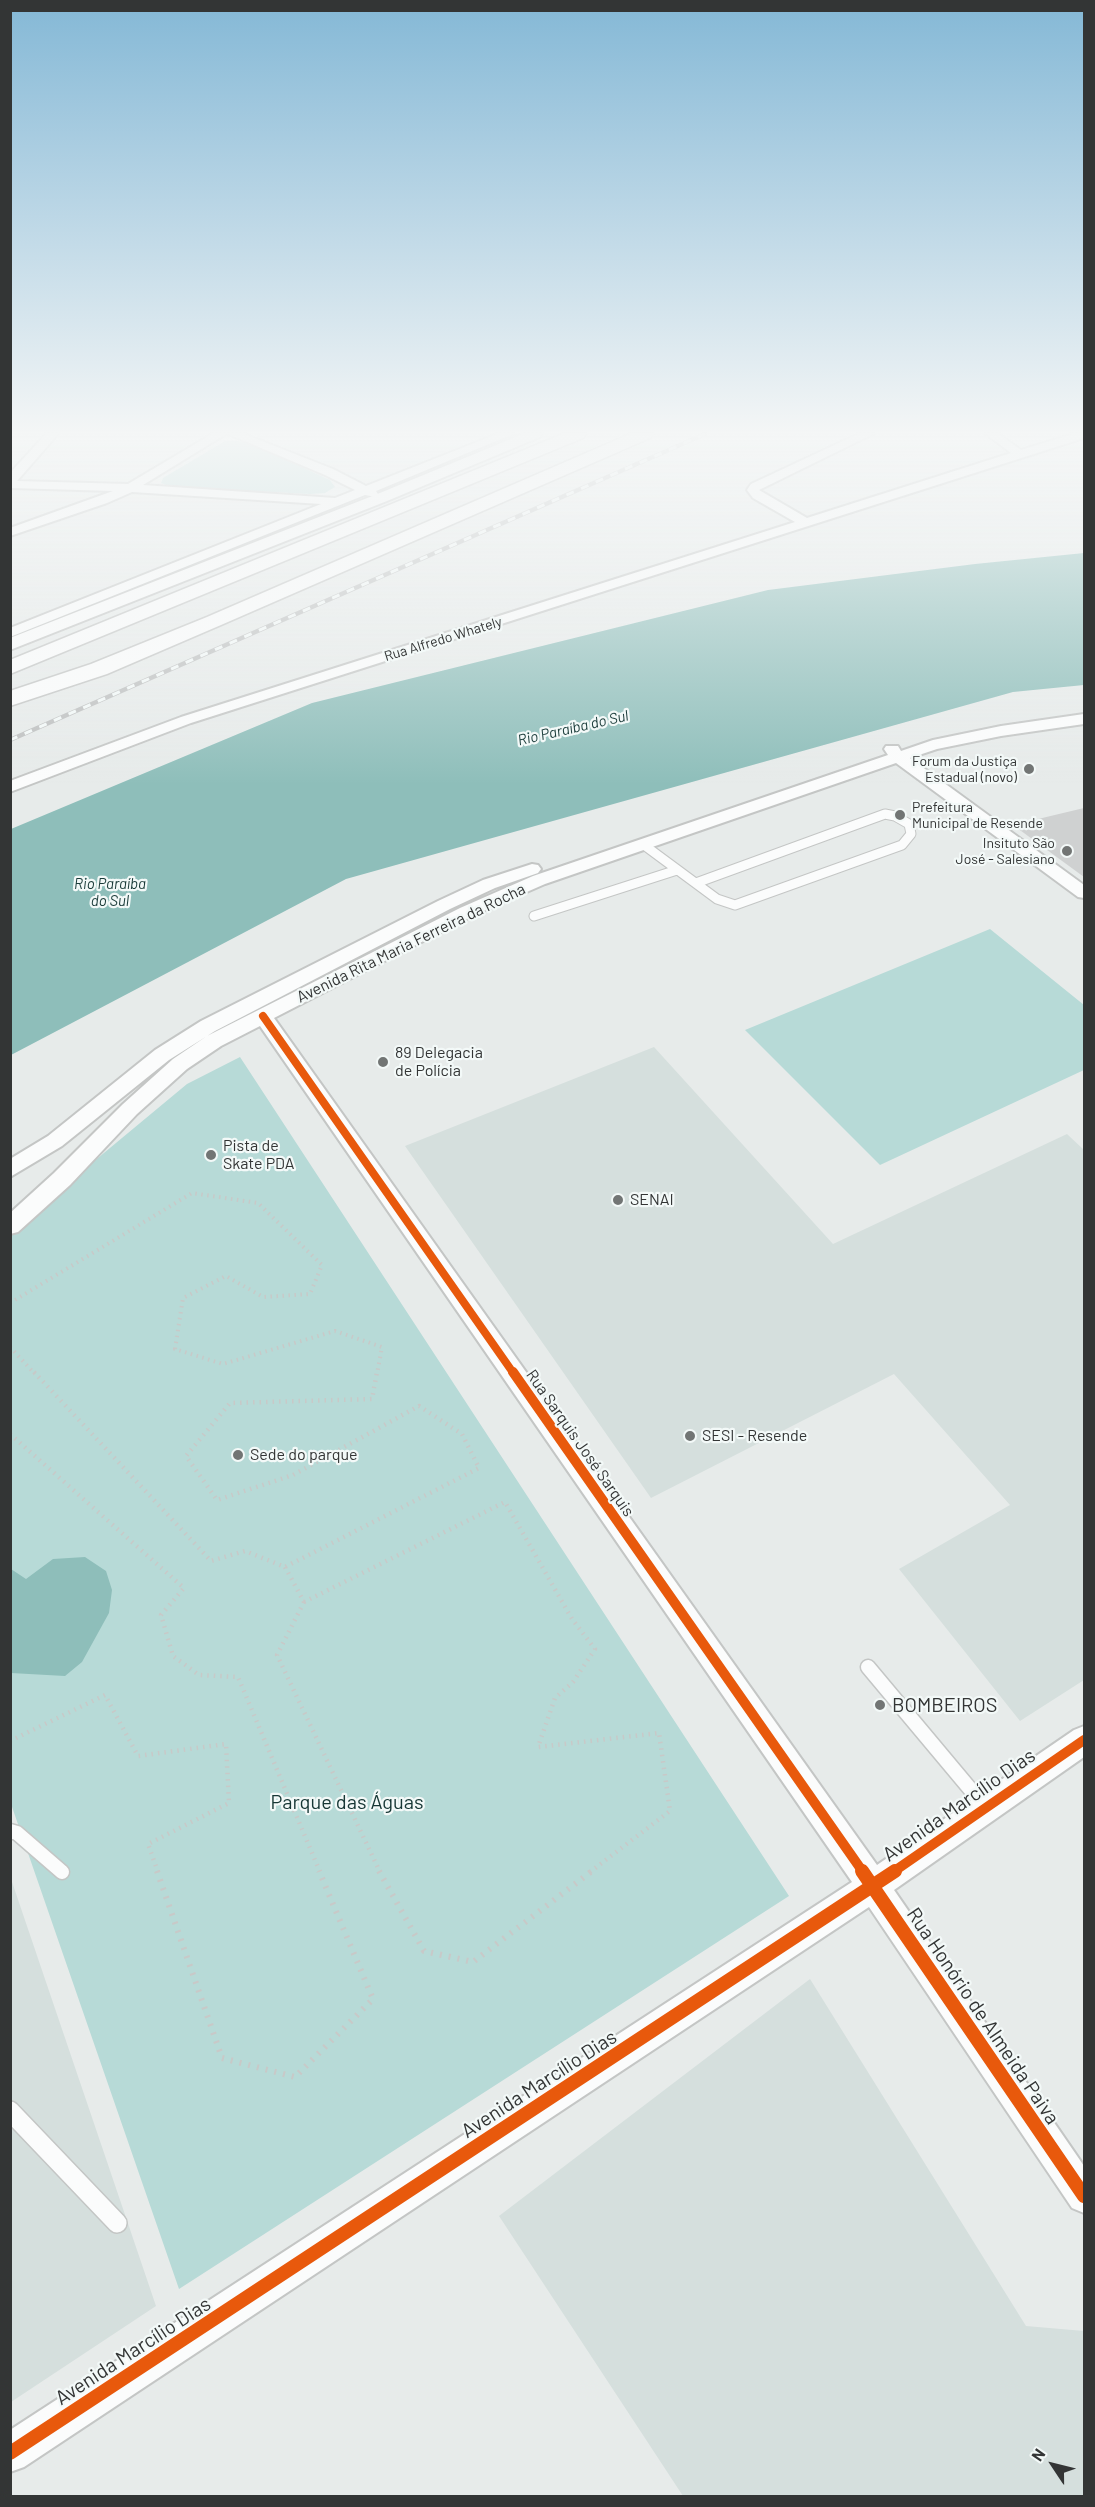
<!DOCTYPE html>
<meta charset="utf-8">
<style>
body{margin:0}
#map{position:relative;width:1095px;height:2507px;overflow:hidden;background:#e7ebea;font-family:Barlow,sans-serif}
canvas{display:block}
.frame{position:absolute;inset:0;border:12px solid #333535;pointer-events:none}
.north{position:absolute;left:1023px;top:2435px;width:60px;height:60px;-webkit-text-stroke:4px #f3f9f8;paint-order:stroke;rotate:305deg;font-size:16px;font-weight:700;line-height:24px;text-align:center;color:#333535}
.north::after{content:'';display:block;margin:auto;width:21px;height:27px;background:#333535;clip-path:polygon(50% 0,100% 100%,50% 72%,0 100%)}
</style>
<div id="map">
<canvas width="1095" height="2507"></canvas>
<div class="frame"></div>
<div class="north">N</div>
</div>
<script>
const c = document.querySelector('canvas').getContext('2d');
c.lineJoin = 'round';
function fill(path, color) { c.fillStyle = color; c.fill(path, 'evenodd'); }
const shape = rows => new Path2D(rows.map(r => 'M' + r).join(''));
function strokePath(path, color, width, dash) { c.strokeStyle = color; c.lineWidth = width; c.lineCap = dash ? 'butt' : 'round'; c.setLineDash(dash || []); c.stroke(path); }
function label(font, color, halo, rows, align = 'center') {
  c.font = font + ' Barlow,sans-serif'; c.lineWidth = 4.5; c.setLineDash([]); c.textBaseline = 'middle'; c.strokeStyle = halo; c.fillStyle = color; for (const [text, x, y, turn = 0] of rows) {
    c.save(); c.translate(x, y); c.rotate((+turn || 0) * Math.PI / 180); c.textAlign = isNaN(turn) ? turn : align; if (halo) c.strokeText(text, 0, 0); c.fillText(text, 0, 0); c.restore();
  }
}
fill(shape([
 [654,1047,833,1244,1067,1134,1084,1150,1084,1680,1020,1721,899,1569,1010,1505,894,1374,651,1498,405,1146],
 [10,1876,156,2306,11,2402,10,2402],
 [810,1979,1026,2326,1084,2331,1084,2496,683,2496,499,2216]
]), '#d5dfdd');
fill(shape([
 [225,441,239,441,252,444,330,480,335,487,325,493,310,494,171,487,161,483,163,478],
 [990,929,1084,1005,1084,1070,880,1165,745,1030],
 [240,1057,789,1896,179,2289,11,1804,10,1231,187,1084]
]), '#b7dad7');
fill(shape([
 [1084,553,1084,685,1013,692,346,879,11,1055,11,829,312,703,768,590,975,564],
 [85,1557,106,1571,112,1590,109,1613,82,1662,65,1676,11,1673,11,1569,26,1579,53,1559]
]), '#8ebeba');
fill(shape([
 [1084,808,1084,877,1013,825]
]), '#cfd1d1');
const serviceFar2 = shape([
 [644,845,717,899,735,905,902,845,911,834,909,824,895,816,885,814,696,883],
 [534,916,677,870]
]);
const serviceFar1 = shape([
 [868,1667,986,1808],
 [10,1831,17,1833,62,1872]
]);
const service = shape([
 [10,2111,117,2223]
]);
const minor = shape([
 [46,434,58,434,17,481,128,484,212,434,226,434,143,485,335,498,355,490,325,475,228,434,244,434,333,469,366,486,497,434,513,434,376,491,378,494,376,497,365,495,10,637,10,628,321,504,132,492,107,503,10,536,10,528,113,491,10,488,10,473,46,434],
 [858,434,873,434,759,490,807,518,1011,453,986,434,999,434,1021,450,1073,434,1084,434,1084,438,191,723,10,792,10,781,181,717,795,522,753,498,747,490,751,484,858,434],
 [1084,714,1084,724,1001,736,937,749,910,758,1084,885,1084,898,1078,897,896,763,545,884,472,916,274,1018,877,1865,1074,1730,1084,1726,1084,1757,894,1890,1084,2166,1084,2213,1072,2208,869,1907,24,2467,10,2472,10,2430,852,1882,260,1026,221,1046,187,1069,137,1114,70,1185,18,1232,10,1234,10,1213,54,1173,123,1104,173,1059,207,1036,460,908,533,876,888,755,884,749,886,746,898,746,901,751,933,740,1001,726,1084,714],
 [532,864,538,865,541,869,538,873,495,888,450,909,215,1031,169,1060,62,1146,10,1177,10,1159,48,1136,155,1050,201,1021,438,901,483,880,532,864]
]);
const tertiary = shape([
 [523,434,542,434,540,437,387,501,10,650,10,638,375,495,523,434]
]);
const motorway = shape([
 [563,434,586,434,583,438,10,674,10,660,563,434],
 [630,434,653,434,650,438,221,625,107,674,10,706,10,691,91,664,207,617,630,434]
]);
strokePath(serviceFar2, '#c4c6c5', 11);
strokePath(serviceFar1, '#c4c6c5', 17);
strokePath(service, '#c4c6c5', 22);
strokePath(minor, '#c4c6c5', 4);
strokePath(tertiary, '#c4c6c5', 4);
strokePath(motorway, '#c4c6c5', 3);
strokePath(shape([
 [10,1303,192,1193,258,1203,322,1265,310,1294,263,1297,226,1276,183,1298,175,1349,223,1364,335,1331,382,1347,377,1374],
 [10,1347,35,1374]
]), '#c8c9c8', 4, [1.5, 4.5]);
strokePath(shape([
 [34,1372,211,1561,245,1551,285,1567,479,1468,462,1434,419,1406,293,1475,217,1500,186,1456,230,1403,372,1399,377,1372],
 [10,1434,184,1588,161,1615,173,1656,199,1675,238,1677,320,1872],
 [285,1567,304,1602],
 [304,1602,277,1655,380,1872],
 [304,1602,505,1502,572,1619,595,1649,573,1682,555,1698,538,1747,659,1733,670,1811,590,1872],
 [10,1741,105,1695,138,1756,226,1744,229,1803,148,1844,158,1872]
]), '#c8c9c8', 4.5, [1.5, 5]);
strokePath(shape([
 [157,1871,222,2058,295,2077,373,1999,319,1871],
 [379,1871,424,1951,473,1962,592,1871]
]), '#c8c9c8', 6, [2, 7]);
strokePath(serviceFar2, '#fbfcfc', 9);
strokePath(serviceFar1, '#fbfcfc', 14);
strokePath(service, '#fbfcfc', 19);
fill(minor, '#fbfcfc');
fill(tertiary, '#fbfcfc');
fill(motorway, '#fbfcfc');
const rail = shape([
 [10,740,705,434]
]);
strokePath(rail, '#bec0c0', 4.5);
strokePath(rail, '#f3f9f8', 3, [8]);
strokePath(shape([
 [263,1016,514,1374]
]), '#e8590c', 8);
strokePath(shape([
 [513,1372,863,1872],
 [893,1872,1084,1740]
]), '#e8590c', 10);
strokePath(shape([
 [862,1871,1084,2196],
 [10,2453,895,1871]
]), '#e8590c', 14);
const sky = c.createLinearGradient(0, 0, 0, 785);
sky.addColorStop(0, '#84b8d6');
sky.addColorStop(0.55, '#f4f6f6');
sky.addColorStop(1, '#f4f6f600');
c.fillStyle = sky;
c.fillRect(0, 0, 1095, 785);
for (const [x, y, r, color] of [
 [1029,769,6,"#727574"],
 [900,815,6,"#727574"],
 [1067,851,6,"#727574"],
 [383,1062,6,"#727574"],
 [211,1155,6,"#727574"],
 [618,1200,6,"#727574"],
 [690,1436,6,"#727574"],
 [238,1455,6,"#727574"],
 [880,1705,6,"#727574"]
]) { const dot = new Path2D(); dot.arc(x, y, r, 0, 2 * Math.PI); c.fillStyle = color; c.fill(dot); strokePath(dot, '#f3f9f8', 2); }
label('14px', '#333535', '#f3f9f8', [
 ["Rua Alfredo Whately",443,639,-17]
]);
label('14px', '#333535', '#f3f9f8', [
 ["Forum da Justiça",1017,761],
 ["Estadual (novo)",1017,777],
 ["Prefeitura",912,807,"left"],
 ["Municipal de Resende",912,823,"left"],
 ["Insituto São",1055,843],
 ["José - Salesiano",1055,859]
], 'right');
label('italic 15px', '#1a3b39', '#f3f9f8', [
 ["Rio Paraíba do Sul",573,728,-13],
 ["Rio Paraíba",110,884],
 ["do Sul",110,901]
]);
label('16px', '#333535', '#f3f9f8', [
 ["Avenida Rita Maria Ferreira da Rocha",411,943,-26],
 ["Rua Sarquis José Sarquis",580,1443,55]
]);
label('16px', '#333535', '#f3f9f8', [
 ["89 Delegacia",395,1053],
 ["de Polícia",395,1071],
 ["Pista de",223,1146],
 ["Skate PDA",223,1164],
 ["SENAI",630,1200],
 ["SESI - Resende",702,1436],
 ["Sede do parque",250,1455]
], 'left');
label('20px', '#333535', '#f3f9f8', [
 ["BOMBEIROS",892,1705]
], 'left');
label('20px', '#163735', '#f3f9f8', [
 ["Parque das Águas",347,1802]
]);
label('20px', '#333535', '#f3f9f8', [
 ["Avenida Marcílio Dias",959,1805,-35],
 ["Rua Honório de Almeida Paiva",983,2016,56],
 ["Avenida Marcílio Dias",539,2084,-33],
 ["Avenida Marcílio Dias",133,2351,-33]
]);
</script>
